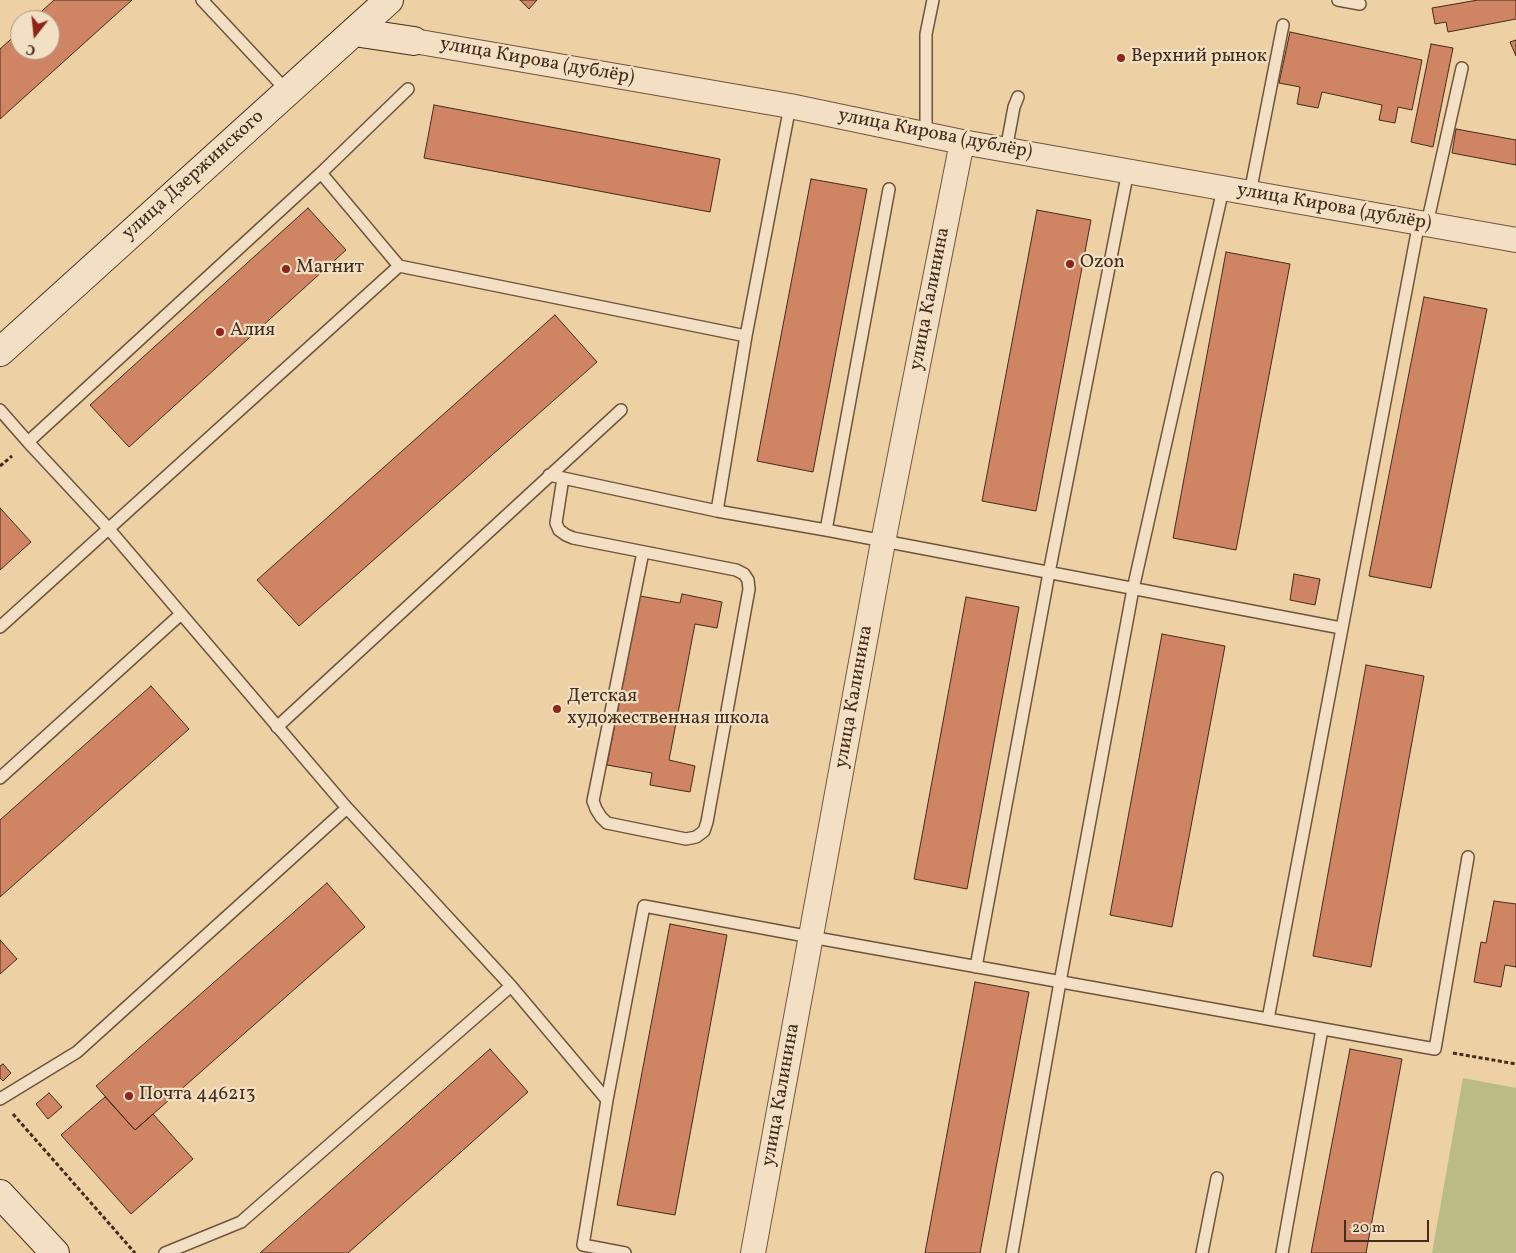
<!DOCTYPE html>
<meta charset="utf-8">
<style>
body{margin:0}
#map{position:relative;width:1516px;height:1253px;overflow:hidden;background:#edd0a4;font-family:Vollkorn,serif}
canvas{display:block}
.north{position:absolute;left:10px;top:10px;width:50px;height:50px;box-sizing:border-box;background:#f3e0c4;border:1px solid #ad9881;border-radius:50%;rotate:196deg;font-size:14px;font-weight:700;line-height:20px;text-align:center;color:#442b1c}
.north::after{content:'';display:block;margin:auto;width:18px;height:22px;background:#8f2418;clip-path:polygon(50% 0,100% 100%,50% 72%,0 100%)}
.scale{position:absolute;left:1344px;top:1220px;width:85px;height:22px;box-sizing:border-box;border:2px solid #442b1c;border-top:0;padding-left:6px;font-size:15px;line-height:18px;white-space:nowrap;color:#442b1c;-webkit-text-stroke:4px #f3e0c4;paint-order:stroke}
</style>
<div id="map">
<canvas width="1516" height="1253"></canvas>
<div class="north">С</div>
<div class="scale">20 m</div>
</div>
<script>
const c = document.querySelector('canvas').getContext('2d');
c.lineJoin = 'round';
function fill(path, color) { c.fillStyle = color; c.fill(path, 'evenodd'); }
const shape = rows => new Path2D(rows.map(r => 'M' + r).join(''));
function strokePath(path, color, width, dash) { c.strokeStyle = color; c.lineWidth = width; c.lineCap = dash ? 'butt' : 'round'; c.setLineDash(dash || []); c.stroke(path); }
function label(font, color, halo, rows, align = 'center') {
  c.font = font + ' Vollkorn,serif'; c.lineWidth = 4.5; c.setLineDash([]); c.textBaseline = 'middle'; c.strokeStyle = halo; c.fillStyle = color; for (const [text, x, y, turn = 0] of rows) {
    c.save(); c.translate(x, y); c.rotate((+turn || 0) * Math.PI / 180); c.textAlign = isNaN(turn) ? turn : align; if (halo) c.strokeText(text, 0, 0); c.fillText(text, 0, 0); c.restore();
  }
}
fill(shape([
 [1463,1078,1516,1088,1516,1253,1432,1253]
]), '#babb85');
const building = shape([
 [54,0,132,0,0,119,0,49,20,31,20,50,50,50,50,20,32,20,54,0],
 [520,0,537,0,529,9,520,0],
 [1478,0,1516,0,1516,19,1448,32,1446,22,1435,24,1432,8,1478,0],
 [1290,32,1422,60,1412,110,1398,107,1395,123,1379,120,1382,105,1322,92,1318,108,1297,104,1300,87,1279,83,1290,32],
 [1516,40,1516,56,1510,42,1516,40],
 [1431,44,1453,48,1433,147,1411,142,1431,44],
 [434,105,720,159,710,212,424,158,434,105],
 [1456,129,1516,140,1516,165,1452,153,1456,129],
 [811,179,867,189,813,472,757,461,811,179],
 [308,208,346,250,129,447,90,405,308,208],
 [1037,210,1091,220,1036,511,982,501,1037,210],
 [1226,252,1290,264,1236,550,1173,538,1226,252],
 [1424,297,1487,309,1431,588,1369,576,1424,297],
 [555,315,597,362,299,626,257,580,555,315],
 [0,508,31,542,0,570,0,508],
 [1294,574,1320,579,1315,605,1290,600,1294,574],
 [682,594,722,602,717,628,695,624,669,760,695,766,690,792,650,785,652,773,607,765,640,596,680,603,682,594],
 [966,597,1019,607,967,889,914,879,966,597],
 [1162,634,1225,646,1172,927,1110,915,1162,634],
 [1366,665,1424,676,1371,967,1313,956,1366,665],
 [151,686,189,729,0,897,0,820,151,686],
 [327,883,365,927,135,1130,96,1086,327,883],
 [1494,901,1516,904,1516,967,1505,965,1501,987,1474,982,1481,942,1486,943,1494,901],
 [670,924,727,935,675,1215,617,1205,670,924],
 [0,940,17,959,0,974,0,940],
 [975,982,1029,992,980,1253,925,1253,975,982],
 [490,1049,528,1092,348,1253,260,1253,490,1049],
 [1350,1049,1402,1059,1366,1253,1311,1253,1350,1049],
 [3,1064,11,1073,3,1081,0,1078,0,1066,3,1064],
 [49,1093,62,1107,48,1119,36,1104,49,1093],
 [105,1097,135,1130,153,1114,193,1159,131,1214,61,1135,105,1097]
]);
fill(building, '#cf8464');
strokePath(building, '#442b1c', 1);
const lane = shape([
 [202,0,288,92],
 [1338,0,1360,4],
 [926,135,926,34,933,0],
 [1006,150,1014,107,1018,97],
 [1250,193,1283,25],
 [1427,224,1462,68],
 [399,266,321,173,408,89],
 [0,410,28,442,108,528,347,808,511,986,607,1100,583,1245,625,1253],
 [28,442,321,173],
 [549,475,717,511,826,530,1341,628],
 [563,478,556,523,559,530,566,535,573,538,736,570,744,574,748,580,749,589,707,822,704,831,696,837,686,839,607,823,601,817,596,809,593,801,643,552],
 [717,511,746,336,790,106],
 [826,530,889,189],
 [0,627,399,266,746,336],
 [277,727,621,410],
 [0,778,181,614],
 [976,967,1049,573,1128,171],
 [1268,1019,1419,222],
 [0,1099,77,1052,347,808],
 [607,1100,644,906,811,937,1435,1049,1468,857],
 [165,1253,241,1222,511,986],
 [1012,1253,1060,982,1133,589,1223,189],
 [1202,1253,1217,1178],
 [1282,1253,1322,1029]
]);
const street = shape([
 [414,41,790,106,962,142,1516,240],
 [753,1253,883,542,962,142]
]);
const secondary = shape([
 [354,32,414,41],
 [0,352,389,0],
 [0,1194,55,1253]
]);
strokePath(lane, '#6e543e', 14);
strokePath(street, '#6e543e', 26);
strokePath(secondary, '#442b1c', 30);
strokePath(shape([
 [0,466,12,456],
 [1453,1053,1516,1064],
 [13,1114,135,1253]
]), '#442b1c', 3, [4, 2.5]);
strokePath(lane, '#f3e0c4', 11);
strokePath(street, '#f3e0c4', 24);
strokePath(secondary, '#f3e0c4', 28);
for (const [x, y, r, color] of [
 [1121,58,5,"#8f2418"],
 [1070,264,5,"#8f2418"],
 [286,269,5,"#8f2418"],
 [220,332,5,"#8f2418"],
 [557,709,5,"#8f2418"],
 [129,1096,5,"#8f2418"]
]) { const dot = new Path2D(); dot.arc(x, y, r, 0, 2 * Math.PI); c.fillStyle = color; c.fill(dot); strokePath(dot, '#f3e0c4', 2); }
label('19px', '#442b1c', '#f3e0c4', [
 ["Верхний рынок",1131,58],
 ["Ozon",1080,264],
 ["Магнит",296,269],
 ["Алия",230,332],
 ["Детская",567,698],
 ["художественная школа",567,720],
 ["Почта 446213",139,1096]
], 'left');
label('19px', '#442b1c', '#f3e0c4', [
 ["улица Кирова (дублёр)",537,62,10],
 ["улица Кирова (дублёр)",935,135,11],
 ["улица Дзержинского",194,176,-42],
 ["улица Кирова (дублёр)",1334,208,10],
 ["улица Калинина",931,299,-79],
 ["улица Калинина",855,697,-80],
 ["улица Калинина",782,1095,-80]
]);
</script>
